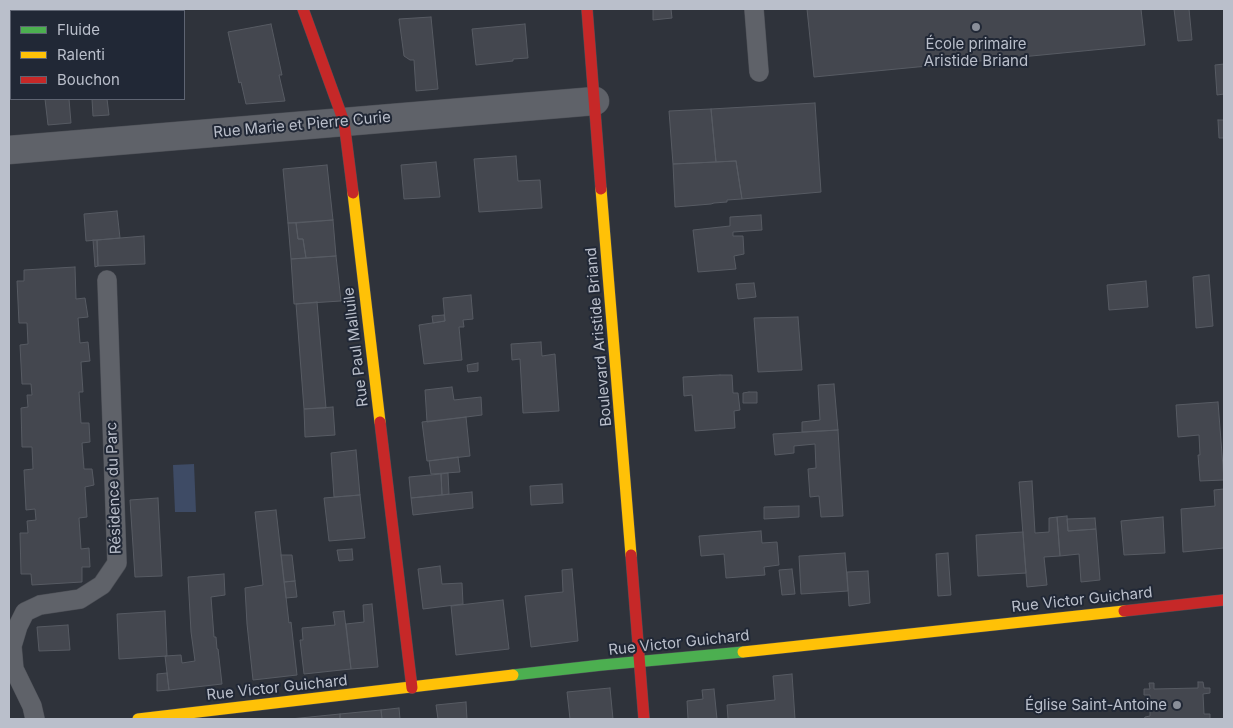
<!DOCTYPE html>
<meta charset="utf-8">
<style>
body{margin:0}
#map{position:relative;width:1233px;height:728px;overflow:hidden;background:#2f333b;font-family:Inter,sans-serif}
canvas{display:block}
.frame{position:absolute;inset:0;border:10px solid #babfcb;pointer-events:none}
.legend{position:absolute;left:10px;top:10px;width:175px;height:90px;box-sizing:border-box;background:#212836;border:1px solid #5e6472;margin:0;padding:6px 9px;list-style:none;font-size:15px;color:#babfcb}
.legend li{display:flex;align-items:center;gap:10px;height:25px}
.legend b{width:25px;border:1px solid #5e6472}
</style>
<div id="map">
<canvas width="1233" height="728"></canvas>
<div class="frame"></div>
<ul class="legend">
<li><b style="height:6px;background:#4caf50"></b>Fluide</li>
<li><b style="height:6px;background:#ffc107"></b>Ralenti</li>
<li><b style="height:6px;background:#c62828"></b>Bouchon</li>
</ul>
</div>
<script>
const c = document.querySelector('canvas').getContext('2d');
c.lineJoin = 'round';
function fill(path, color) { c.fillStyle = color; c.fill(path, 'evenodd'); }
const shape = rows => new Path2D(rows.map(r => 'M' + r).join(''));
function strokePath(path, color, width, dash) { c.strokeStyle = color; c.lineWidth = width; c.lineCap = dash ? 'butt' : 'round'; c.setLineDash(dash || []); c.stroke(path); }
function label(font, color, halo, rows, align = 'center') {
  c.font = font + ' Inter,sans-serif'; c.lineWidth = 4; c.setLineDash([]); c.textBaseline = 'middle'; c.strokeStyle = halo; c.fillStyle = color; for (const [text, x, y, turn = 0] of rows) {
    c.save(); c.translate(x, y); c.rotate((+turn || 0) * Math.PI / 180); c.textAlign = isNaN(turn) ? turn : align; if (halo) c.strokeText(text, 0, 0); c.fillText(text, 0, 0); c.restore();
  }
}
fill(shape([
 [194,464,196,512,175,512,173,465]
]), '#3e4b65');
const building = shape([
 [653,9,671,9,672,18,653,20,653,9],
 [807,9,1141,9,1145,45,814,77,807,9],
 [1174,9,1189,9,1192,40,1178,41,1174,9],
 [431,17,438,89,416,91,414,60,410,60,404,56,399,19,431,17],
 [271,24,282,75,279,75,285,101,246,104,241,82,239,83,228,32,271,24],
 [525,24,528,58,513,59,513,61,476,65,472,29,525,24],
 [1224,64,1224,94,1217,95,1215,65,1224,64],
 [45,99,69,99,71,123,48,125,45,99],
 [92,99,107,99,109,115,93,116,92,99],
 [815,103,821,192,742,199,736,161,716,162,711,109,815,103],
 [711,109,716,162,673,164,669,111,711,109],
 [1218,120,1224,120,1224,138,1219,138,1218,120],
 [516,156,518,181,540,180,542,208,479,212,474,159,516,156],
 [736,161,742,199,727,200,727,202,714,203,711,204,675,207,673,164,736,161],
 [436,162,440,197,404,199,401,165,436,162],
 [327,165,333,220,288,223,283,169,327,165],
 [117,211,120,238,86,241,84,214,117,211],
 [761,215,762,230,733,232,733,236,743,236,744,254,734,256,736,269,698,272,693,230,730,226,730,217,761,215],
 [333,220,336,256,306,258,303,239,298,239,296,223,333,220],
 [288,223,296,223,298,239,303,239,306,258,291,259,288,223],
 [144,236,145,264,98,266,97,240,144,236],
 [93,240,97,240,98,266,95,267,93,240],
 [336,256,341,301,294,304,291,259,336,256],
 [75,267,76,299,85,298,88,317,78,318,80,343,88,342,90,361,81,362,83,392,79,392,81,423,89,423,90,442,82,443,84,469,92,469,94,485,85,487,87,517,79,518,81,549,89,548,90,567,82,567,82,582,32,585,31,574,21,574,20,533,28,533,27,521,36,520,35,509,26,510,24,470,33,469,32,447,22,447,21,408,28,407,27,395,32,395,31,384,22,384,20,345,28,344,27,323,19,323,17,281,24,281,24,270,75,267],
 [1209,275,1213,326,1196,328,1193,277,1209,275],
 [1146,281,1148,307,1109,310,1107,285,1146,281],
 [754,283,756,297,738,299,736,284,754,283],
 [471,295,473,319,463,320,464,327,459,327,462,360,424,364,419,325,445,321,443,298,471,295],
 [317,302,326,408,304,409,296,304,317,302],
 [444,315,445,321,433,323,432,316,444,315],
 [798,317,802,370,758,372,754,318,798,317],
 [541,342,542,356,555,354,559,411,523,413,520,359,512,360,511,344,541,342],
 [478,363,478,371,468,372,467,365,478,363],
 [720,375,732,375,733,393,738,393,740,410,734,411,735,428,695,431,692,395,684,396,683,377,720,375],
 [834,384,838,430,802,432,802,422,820,420,818,385,834,384],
 [452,387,454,400,481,397,482,415,427,422,425,390,452,387],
 [749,392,757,392,757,403,743,403,743,393,749,392],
 [1218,402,1224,480,1200,481,1198,455,1200,455,1199,435,1178,437,1176,405,1218,402],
 [333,407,335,435,305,437,304,409,333,407],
 [466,417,470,456,427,461,422,422,466,417],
 [838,430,843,516,821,517,819,496,810,497,808,469,816,468,815,444,794,446,794,453,775,455,773,434,838,430],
 [356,450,360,495,334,497,331,453,356,450],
 [458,457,460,472,431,474,429,461,458,457],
 [448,473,449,494,442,495,441,474,448,473],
 [441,474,442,495,411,498,409,477,441,474],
 [1032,481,1035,533,1049,532,1049,518,1057,517,1060,556,1044,557,1047,585,1027,587,1019,482,1032,481],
 [562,484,563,503,531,505,530,486,562,484],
 [1224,489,1224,548,1183,552,1181,509,1215,506,1214,490,1224,489],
 [472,492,473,508,413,515,411,498,472,492],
 [360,495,365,538,329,541,324,498,360,495],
 [158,498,162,576,135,577,130,500,158,498],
 [799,506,799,517,764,519,764,507,799,506],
 [276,510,289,623,291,622,297,675,253,680,247,624,245,588,263,585,255,512,276,510],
 [1067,516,1068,531,1096,529,1100,580,1081,582,1079,554,1060,556,1057,517,1067,516],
 [1163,517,1165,553,1124,555,1121,521,1163,517],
 [1095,518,1096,529,1068,531,1067,519,1095,518],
 [761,531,762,543,777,542,779,565,764,567,765,575,726,578,724,554,701,556,699,536,761,531],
 [1023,532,1026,573,978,576,976,535,1023,532],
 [352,549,353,560,339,561,337,550,352,549],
 [845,553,848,591,801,594,799,556,845,553],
 [948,553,951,595,938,596,936,554,948,553],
 [281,555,292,555,295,581,284,582,281,555],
 [440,566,442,584,462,583,463,604,423,609,418,569,440,566],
 [572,569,578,641,531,647,525,596,563,592,562,570,572,569],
 [792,569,795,594,782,595,779,570,792,569],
 [868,571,870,603,849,606,847,572,868,571],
 [224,574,225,595,211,597,214,637,216,637,217,649,218,649,222,684,169,690,165,656,181,655,182,663,195,661,191,632,188,577,224,574],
 [295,581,297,597,286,598,284,582,295,581],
 [503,600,509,649,456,655,451,606,503,600],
 [372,604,378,667,351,669,346,624,364,622,363,605,372,604],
 [165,611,167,656,119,659,117,614,165,611],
 [344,611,351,669,304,674,300,640,303,640,302,628,335,625,333,612,344,611],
 [68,625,70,650,39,651,37,627,68,625],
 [167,673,169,690,157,691,157,674,167,673],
 [792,674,795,719,728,719,727,705,775,700,773,676,792,674],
 [1198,682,1203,682,1204,688,1210,688,1210,693,1203,694,1204,714,1210,714,1210,719,1144,719,1145,717,1150,716,1150,695,1144,695,1144,689,1150,689,1149,683,1154,683,1154,689,1198,688,1198,682],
 [610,688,613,719,570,719,567,692,610,688],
 [714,689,717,719,688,719,687,701,703,699,702,690,714,689],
 [466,702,467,719,438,719,436,705,466,702],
 [399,708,400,719,382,719,381,710,399,708],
 [381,710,382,719,340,719,340,714,381,710],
 [340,714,340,719,290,719,340,714]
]);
fill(building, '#44474f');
strokePath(building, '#575b63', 1);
const lane = shape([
 [754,9,759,72],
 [35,719,32,706,14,669,12,646,18,626,25,612,40,605,80,599,102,585,117,563,107,280]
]);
const street = shape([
 [9,150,595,101]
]);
const fast = shape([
 [513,675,602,665,743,652]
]);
const slow = shape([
 [601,189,631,555],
 [353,193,380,422],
 [743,652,1124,611],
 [138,719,513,675]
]);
const jam = shape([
 [303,9,344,122,353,193],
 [587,9,601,189],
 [380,422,412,688],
 [631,555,644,719],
 [1124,611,1224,600]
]);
strokePath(lane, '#4c4f56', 20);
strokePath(street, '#4c4f56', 29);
strokePath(fast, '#4c4f56', 12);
strokePath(slow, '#4c4f56', 12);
strokePath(jam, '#4c4f56', 12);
strokePath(lane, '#5f6269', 19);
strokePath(street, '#5f6269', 28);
strokePath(fast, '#4caf50', 11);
strokePath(slow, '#ffc107', 11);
strokePath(jam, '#c62828', 11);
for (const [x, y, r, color] of [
 [976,27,5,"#898e99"],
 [1177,705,5,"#898e99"]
]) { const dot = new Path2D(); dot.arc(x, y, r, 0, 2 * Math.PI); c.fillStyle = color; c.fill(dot); strokePath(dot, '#212836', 2); }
label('15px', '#babfcb', '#212836', [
 ["École primaire",976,44],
 ["Aristide Briand",976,61],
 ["Église Saint-Antoine",1167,705,"right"]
]);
label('15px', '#babfcb', '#212836', [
 ["Rue Marie et Pierre Curie",302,125,-5],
 ["Boulevard Aristide Briand",599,337,-95],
 ["Rue Paul Malluile",356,347,-97],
 ["Résidence du Parc",114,488,-92],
 ["Rue Victor Guichard",1082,600,-6],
 ["Rue Victor Guichard",679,643,-6],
 ["Rue Victor Guichard",277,688,-6]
]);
</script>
